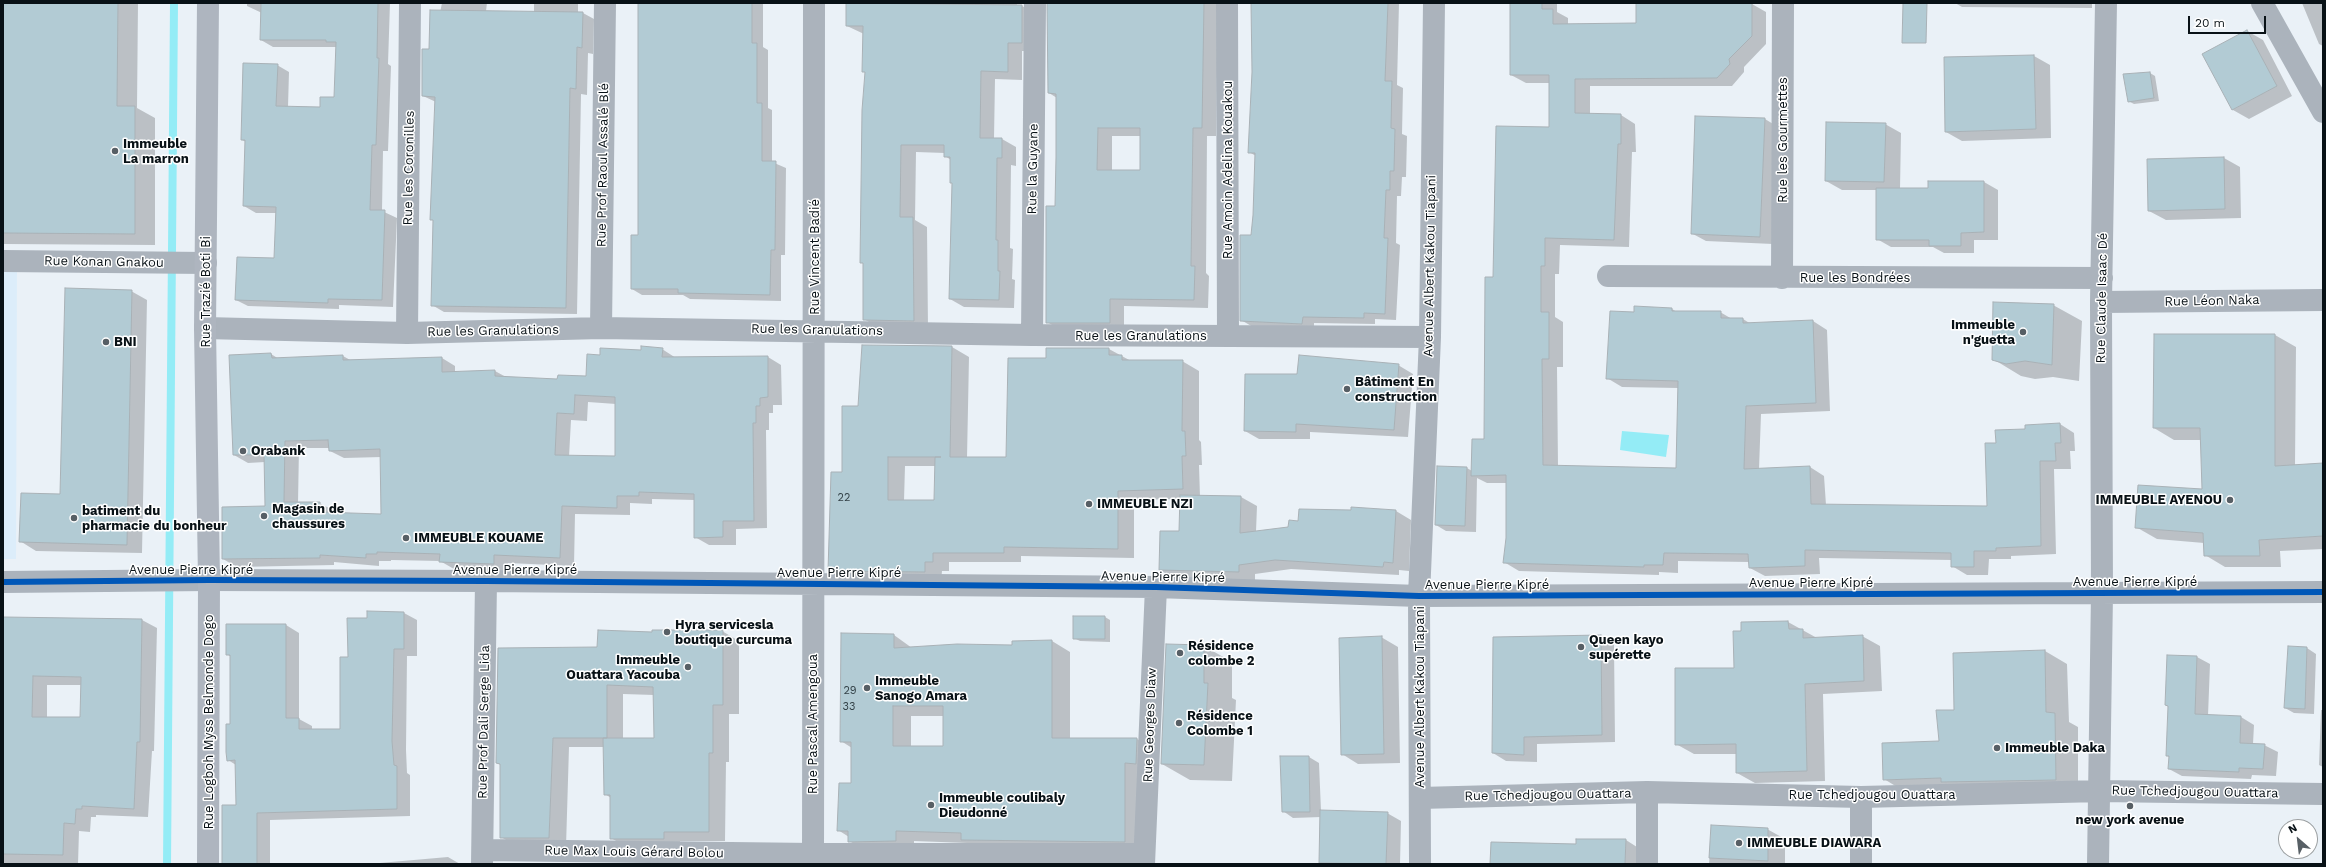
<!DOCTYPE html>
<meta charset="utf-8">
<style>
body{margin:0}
#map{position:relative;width:2326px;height:867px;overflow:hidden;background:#eaf1f7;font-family:"Work Sans",sans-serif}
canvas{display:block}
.frame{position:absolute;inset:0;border:4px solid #081116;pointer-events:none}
.north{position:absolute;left:2278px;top:819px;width:40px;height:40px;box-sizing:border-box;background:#fff;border:1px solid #9ca0a2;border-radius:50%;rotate:332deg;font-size:11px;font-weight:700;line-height:16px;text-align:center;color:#081116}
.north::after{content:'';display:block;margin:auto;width:14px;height:18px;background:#575f65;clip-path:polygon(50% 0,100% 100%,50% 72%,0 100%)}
.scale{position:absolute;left:2188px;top:16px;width:78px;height:18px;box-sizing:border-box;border:2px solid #081116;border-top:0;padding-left:5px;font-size:12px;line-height:14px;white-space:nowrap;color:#081116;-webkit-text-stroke:3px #fff;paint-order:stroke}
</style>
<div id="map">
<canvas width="2326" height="867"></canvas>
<div class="frame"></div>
<div class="north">N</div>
<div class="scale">20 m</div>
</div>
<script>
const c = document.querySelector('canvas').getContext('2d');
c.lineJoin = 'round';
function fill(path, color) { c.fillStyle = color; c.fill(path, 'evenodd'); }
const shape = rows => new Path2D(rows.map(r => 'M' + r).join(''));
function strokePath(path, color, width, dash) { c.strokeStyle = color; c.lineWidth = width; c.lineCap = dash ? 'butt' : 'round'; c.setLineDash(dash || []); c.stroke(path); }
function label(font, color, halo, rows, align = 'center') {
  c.font = font + ' "Work Sans",sans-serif'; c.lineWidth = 3; c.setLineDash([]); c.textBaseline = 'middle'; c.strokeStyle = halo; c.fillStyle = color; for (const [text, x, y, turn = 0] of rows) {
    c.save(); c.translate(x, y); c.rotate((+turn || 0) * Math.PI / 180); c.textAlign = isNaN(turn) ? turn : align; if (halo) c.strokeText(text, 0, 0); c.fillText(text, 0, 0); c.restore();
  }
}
fill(shape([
 [3,265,17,265,16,559,3,559]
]), '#dcedfa');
fill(shape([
 [1622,431,1669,435,1666,457,1620,450]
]), '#94ecf6');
fill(shape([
 [3,3,138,3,137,108,155,118,155,245,3,244],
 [247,3,390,3,388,64,391,66,388,151,383,151,382,211,397,218,393,307,339,305,339,309,248,306,236,300,275,259,277,213,256,213,244,206,246,142,242,140,277,65,289,72,288,107,321,108,335,98,336,47,273,47,261,40,262,13,247,6],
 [442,3,487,3,486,11,534,12,534,3,578,3,578,13,583,13,594,19,593,54,588,53,587,95,581,94,577,314,444,312,432,305,434,221,431,219,436,102,423,96],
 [638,3,763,3,763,47,768,50,768,108,772,110,772,162,786,168,785,255,781,255,781,301,690,299,683,295,642,295,632,289,639,236],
 [847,3,1017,3,1017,6,1022,6,1037,14,1036,51,1022,51,1022,80,995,79,994,139,1002,139,1016,147,1016,166,1011,165,1010,248,1013,249,1012,279,1015,280,1014,308,964,307,950,299,953,184,951,182,951,160,945,156,945,153,916,152,915,220,927,227,928,328,879,328,864,319,864,264,861,262,866,73,863,71,864,34,847,26],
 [1048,3,1218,3,1216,136,1207,136,1206,273,1209,276,1208,308,1124,306,1124,331,1061,330,1047,322,1056,207,1057,98,1049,93],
 [1112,136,1141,136,1141,171,1112,171],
 [1252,3,1399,3,1397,85,1403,88,1402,134,1407,136,1406,177,1402,177,1401,196,1397,196,1396,243,1400,245,1396,320,1375,319,1375,324,1314,323,1314,330,1253,327,1241,320,1252,236,1256,156,1249,152,1253,72],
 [1511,3,1557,3,1557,12,1568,18,1568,25,1637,24,1637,3,1752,4,1766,12,1766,44,1744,67,1744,72,1732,86,1590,86,1590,115,1621,115,1635,124,1636,152,1632,152,1629,247,1560,245,1559,274,1555,274,1555,317,1563,322,1563,367,1557,367,1558,466,1677,469,1678,388,1622,387,1607,378,1635,313,1672,309,1677,312,1720,312,1732,319,1743,319,1751,324,1813,321,1827,330,1830,411,1761,414,1759,469,1810,467,1824,476,1826,505,1988,507,1997,444,2026,430,2060,424,2074,433,2075,451,2070,451,2071,469,2054,469,2056,554,2011,556,2011,559,1989,559,1988,575,1967,575,1952,566,1952,560,1819,558,1820,574,1765,576,1750,568,1750,562,1678,561,1678,573,1659,572,1659,575,1519,571,1504,562,1507,538,1507,483,1487,483,1477,478,1476,532,1446,531,1436,525,1467,468,1472,471,1485,440,1494,278,1550,128,1550,83,1526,83,1511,75],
 [1955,3,2092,3,2092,8,1962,7],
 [2302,3,2323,3,2323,46,2319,44],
 [2247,31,2263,40,2292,96,2249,119,2233,110],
 [2034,56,2050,65,2051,138,1962,141,1946,132],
 [2150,73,2155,76,2159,101,2134,104,2128,101],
 [1696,117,1765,119,1778,127,1773,244,1706,241,1693,234],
 [1885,124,1901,133,1900,189,1929,189,1984,182,1998,190,1998,240,1974,240,1974,253,1944,253,1933,247,1891,247,1877,239,1877,190,1842,190,1826,181],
 [2224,158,2240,167,2241,218,2166,220,2149,211],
 [131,291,147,300,142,553,36,551,20,541,61,495],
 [2053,305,2082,321,2079,381,2053,377,2035,379,2021,376,1993,359],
 [2275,335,2296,347,2295,466,2323,464,2323,549,2280,551,2281,567,2225,567,2205,555,2204,543,2157,539,2136,527,2203,490,2202,440,2174,440,2154,428],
 [952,347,969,357,967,458,1007,458,1047,359,1109,349,1131,361,1182,361,1199,371,1199,440,1201,442,1202,465,1199,465,1200,497,1241,497,1257,506,1256,532,1289,528,1299,522,1396,511,1411,520,1409,571,1399,570,1399,575,1291,569,1255,574,1255,581,1175,579,1160,570,1180,532,1181,499,1134,500,1134,558,1021,556,1021,562,949,562,949,571,942,571,941,582,846,580,829,570,843,473,859,407],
 [905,466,936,466,935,501,904,501],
 [662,349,676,358,768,357,781,365,782,405,773,405,773,413,769,413,769,430,766,430,767,528,736,529,736,545,709,545,695,537,695,500,652,499,652,504,630,503,630,515,575,514,574,566,508,563,507,572,454,569,440,561,391,560,391,561,379,561,379,566,334,562,334,565,237,567,223,559,267,507,265,462,248,463,234,455,271,354,279,359,343,356,352,361,442,358,455,366,455,372,495,371,506,377,558,380,587,377,601,356],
 [588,402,616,404,616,457,569,457,571,420,587,421],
 [299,448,330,448,330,451,344,458,382,457,382,515,333,514,333,510,319,503,298,503],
 [1398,365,1413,374,1408,437,1310,432,1310,439,1259,439,1245,431,1298,375],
 [404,613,417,620,417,656,407,656,406,750,407,773,410,775,410,816,270,820,270,864,224,864,237,806,236,765,228,760,231,724,231,657,227,654,286,625,299,633,299,719,312,726,312,730,341,730,349,658,368,619],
 [1074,617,1105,617,1110,620,1110,642,1080,641,1074,638],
 [3,618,142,620,157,628,154,751,152,751,148,817,96,815,96,817,91,817,90,832,79,831,78,864,3,864],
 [47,685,82,685,81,718,47,718],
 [1788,622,1817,638,1862,636,1880,646,1882,691,1823,694,1825,781,1755,783,1737,773,1737,754,1694,754,1676,744,1735,669,1742,623],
 [722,631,739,641,739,714,729,714,729,762,726,762,725,841,680,841,680,848,628,848,611,838,611,798,605,794,604,747,569,747,566,847,518,847,501,837,501,765,497,763,598,648,653,633],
 [623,694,654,695,655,739,623,739],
 [894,635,912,648,1013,646,1013,642,1052,641,1070,652,1070,739,1137,739,1155,749,1143,851,981,850,967,843,914,841,914,851,867,851,849,841,849,837,838,830,852,784,852,748,841,741],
 [911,716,944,716,944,747,911,747],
 [1601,636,1614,644,1615,742,1537,744,1537,762,1506,761,1493,753,1494,638],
 [1381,637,1398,647,1400,763,1358,764,1342,754],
 [1167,645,1204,646,1232,662,1232,698,1236,700,1232,781,1190,780,1162,764],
 [2307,648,2316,654,2314,714,2294,713,2285,708],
 [2045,651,2067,664,2069,722,2078,727,2078,792,1907,793,1884,779,1940,742,1955,711],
 [2168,656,2197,657,2210,664,2208,716,2241,717,2254,725,2253,744,2264,745,2278,752,2276,776,2252,775,2251,779,2182,776,2169,769,2170,757,2167,756,2169,707,2166,705],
 [2321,710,2323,710,2323,767,2319,765],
 [1309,757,1319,763,1321,811,1387,813,1401,821,1400,864,1320,864,1321,817,1293,818,1283,811],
 [1712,827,1767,829,1785,839,1785,864,1709,864],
 [1626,840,1640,849,1640,864,1491,864,1577,845],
 [448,857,460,864,368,864]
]), '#0003');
strokePath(shape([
 [167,864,174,3]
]), '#94ecf6', 8);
const building = shape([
 [3,3,118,3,117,106,135,106,135,234,3,233,3,3],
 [261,3,378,3,377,58,379,58,376,145,372,145,370,210,385,210,382,300,328,299,328,303,235,300,237,257,274,258,276,207,243,206,245,140,241,140,243,63,278,64,276,106,320,107,320,97,334,97,336,42,326,42,326,40,260,40,261,3],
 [638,3,752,3,752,43,757,43,757,103,762,103,762,161,776,161,775,250,771,250,770,295,678,293,678,289,631,289,631,235,638,235,638,3],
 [846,3,1022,5,1022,43,1008,43,1008,72,981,71,980,138,1002,138,1002,158,997,158,996,240,998,240,998,271,1000,271,999,300,949,299,952,183,950,183,950,157,944,157,944,145,901,145,900,217,913,217,914,321,863,320,863,263,860,263,862,110,865,72,862,72,863,26,846,26,846,3],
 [1047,3,1204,3,1202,128,1193,128,1191,266,1195,266,1194,300,1110,299,1110,323,1046,323,1046,206,1055,206,1056,157,1056,94,1048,93,1047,3],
 [1098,128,1140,128,1140,170,1097,170,1098,128],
 [1251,3,1388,3,1385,81,1392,81,1391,128,1395,129,1394,171,1390,171,1390,190,1386,190,1384,238,1388,238,1385,314,1364,313,1364,318,1303,317,1302,324,1240,321,1240,235,1251,235,1253,215,1255,153,1248,153,1252,72,1251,3],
 [1510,3,1542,3,1542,9,1553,9,1553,24,1636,23,1636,3,1752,3,1752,36,1729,59,1730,64,1717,78,1575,79,1575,113,1621,114,1621,144,1618,144,1614,240,1545,238,1545,266,1541,266,1541,312,1549,312,1549,359,1542,359,1543,465,1676,468,1678,381,1606,379,1610,311,1634,312,1634,306,1672,308,1672,311,1721,311,1721,318,1743,318,1743,323,1813,320,1816,403,1746,406,1744,469,1810,466,1811,504,1987,506,1985,443,1996,443,1995,430,2025,429,2025,425,2060,423,2061,443,2055,443,2056,461,2040,461,2041,546,1996,548,1996,551,1974,551,1974,567,1951,567,1951,553,1805,550,1805,566,1749,568,1748,554,1664,553,1663,565,1644,565,1644,567,1503,563,1506,538,1506,475,1471,476,1472,439,1484,439,1485,277,1493,277,1496,126,1549,127,1549,75,1510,75,1510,3],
 [1903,3,1927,3,1926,43,1902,43,1903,3],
 [430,10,583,12,582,48,577,47,576,89,570,88,566,308,431,306,433,220,430,220,435,97,422,96,422,49,429,49,430,10],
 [2247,30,2277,86,2232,110,2202,54,2247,30],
 [2034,55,2036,129,1945,132,1944,57,2034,55],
 [2150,72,2154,98,2128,102,2123,74,2150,72],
 [1695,116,1765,118,1760,237,1691,234,1695,116],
 [1826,122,1886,123,1884,182,1825,181,1826,122],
 [2224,157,2225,209,2148,211,2147,159,2224,157],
 [1928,181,1984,181,1984,232,1961,233,1961,246,1929,246,1929,240,1876,240,1876,188,1928,188,1928,181],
 [65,288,132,290,127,545,19,542,21,493,60,494,65,288],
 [1993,302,2054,304,2052,365,2025,361,2006,364,1992,360,1993,302],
 [2154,334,2275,334,2275,466,2323,463,2323,536,2259,540,2260,556,2204,556,2203,533,2135,528,2138,485,2202,489,2200,428,2153,428,2154,334],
 [862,345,952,346,950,457,1006,457,1008,358,1046,358,1046,348,1109,348,1109,355,1122,355,1122,360,1183,360,1182,431,1185,431,1186,456,1182,456,1183,489,1118,491,1118,549,1004,547,1004,553,933,553,933,562,925,562,925,572,828,571,831,472,842,472,842,406,858,406,862,345],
 [888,457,941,457,935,457,934,500,888,500,888,457],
 [641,346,663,348,662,357,768,356,768,397,760,398,760,406,756,406,756,423,753,423,754,521,723,521,723,537,694,538,694,494,639,492,639,496,617,496,617,508,562,506,560,558,494,555,494,564,439,562,440,554,377,552,377,554,366,554,366,558,320,555,320,558,222,559,222,507,265,506,264,455,233,455,229,355,271,353,272,358,343,355,343,360,442,357,442,372,495,370,495,376,557,379,558,375,586,376,587,354,600,355,600,348,641,350,641,346],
 [575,395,615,397,615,456,555,455,557,413,574,414,575,395],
 [328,440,329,451,380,449,381,514,320,512,320,502,284,502,285,441,328,440],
 [1299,355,1399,364,1394,430,1296,424,1296,432,1244,431,1245,374,1297,374,1299,355],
 [1437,466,1467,467,1465,526,1435,525,1437,466],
 [1180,495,1241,496,1240,533,1288,527,1289,520,1298,521,1299,509,1351,510,1351,507,1396,510,1393,563,1384,562,1383,567,1275,560,1239,565,1239,572,1159,570,1160,531,1179,531,1180,495],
 [367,611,404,612,404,649,394,649,392,741,394,765,397,766,397,809,257,813,257,864,222,864,222,805,236,805,235,760,227,761,226,752,226,724,230,724,230,655,226,655,226,624,286,624,286,718,299,718,299,729,340,729,340,657,348,657,347,618,367,618,367,611],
 [1073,616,1105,616,1105,639,1073,639,1073,616],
 [3,617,142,619,140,742,137,742,134,809,82,806,82,809,76,809,75,824,64,823,63,855,3,854,3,617],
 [33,676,81,677,80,717,32,717,33,676],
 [1788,621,1789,629,1803,629,1803,638,1863,635,1864,681,1805,684,1807,771,1736,773,1736,744,1675,745,1675,668,1734,668,1733,631,1741,631,1741,622,1788,621],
 [598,630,652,632,652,630,723,630,723,705,713,705,713,753,709,753,709,832,664,832,664,839,610,839,610,795,604,795,603,738,654,738,653,687,607,685,607,738,553,738,549,838,500,838,500,764,496,763,498,648,597,647,598,630],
 [841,633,894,634,894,648,957,644,1012,645,1012,641,1052,640,1052,738,1137,738,1136,764,1125,763,1125,842,961,840,961,833,896,831,896,841,848,842,848,831,837,831,839,783,851,783,851,742,840,742,841,633],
 [893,706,943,706,943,746,893,746,893,706],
 [1601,635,1602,735,1524,737,1524,755,1492,753,1493,637,1601,635],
 [1382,636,1384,754,1341,755,1339,638,1382,636],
 [1166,644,1204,645,1204,683,1208,683,1204,765,1161,764,1166,644],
 [2288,646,2307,647,2305,709,2284,708,2288,646],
 [2045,650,2046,712,2055,713,2056,780,1941,782,1941,778,1883,780,1882,743,1939,741,1936,710,1954,710,1953,653,2045,650],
 [2167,655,2197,656,2195,714,2241,716,2240,743,2265,744,2263,769,2239,768,2239,772,2168,769,2169,756,2166,756,2168,706,2165,705,2167,655],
 [1280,756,1309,756,1310,812,1282,812,1280,756],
 [1320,810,1388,812,1386,864,1319,863,1320,810],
 [1711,825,1768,828,1768,861,1709,858,1711,825],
 [1576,839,1626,839,1625,864,1490,864,1491,842,1576,844,1576,839]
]);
fill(building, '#b2cbd4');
strokePath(building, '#a9b1b6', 1);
strokePath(shape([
 [1227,3,1228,336],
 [2262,3,2323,112],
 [3,261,206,263],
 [1608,276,2102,278],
 [1782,278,1783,3],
 [2101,302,2323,300],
 [205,328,407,333,601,328,1032,335,1430,337],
 [601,328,605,3],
 [407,333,410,3],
 [1032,335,1035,3],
 [3,582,209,580,486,581,1156,587,1419,596,2323,592],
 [1420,798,1647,792,1861,797,2100,791,2323,794],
 [483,850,813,854,1144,854],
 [482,864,486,581],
 [813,864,814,3],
 [1144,864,1156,587],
 [1420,864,1419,596,1430,337,1434,3],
 [1647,864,1647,792],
 [1861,864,1861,797],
 [2098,864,2102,593,2101,302,2106,3]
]), '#abb3bc', 22);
strokePath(shape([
 [208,864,209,580,205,328,208,3]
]), '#aeb5bf', 22);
strokePath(shape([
 [3,582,209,580,486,581,1156,587,1419,596,2323,592]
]), '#0057b8', 6);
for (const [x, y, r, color] of [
 [115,151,4,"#575f65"],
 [2023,332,4,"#575f65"],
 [106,342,4,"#575f65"],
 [1347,389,4,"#575f65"],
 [243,451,4,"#575f65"],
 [2230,500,4,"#575f65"],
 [1089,504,4,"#575f65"],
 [264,516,4,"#575f65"],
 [74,518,4,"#575f65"],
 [406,538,4,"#575f65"],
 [667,632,4,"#575f65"],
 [1581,647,4,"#575f65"],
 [1180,653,4,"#575f65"],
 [688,667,4,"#575f65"],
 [867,688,4,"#575f65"],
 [1179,723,4,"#575f65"],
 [1997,748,4,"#575f65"],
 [931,805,4,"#575f65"],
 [2130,806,4,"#575f65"],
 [1739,843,4,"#575f65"]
]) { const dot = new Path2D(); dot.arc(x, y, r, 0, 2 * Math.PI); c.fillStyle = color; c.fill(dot); strokePath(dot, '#fff', 1.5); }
label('11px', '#324046', null, [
 ["22",844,498],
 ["29",850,691],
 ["33",849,707]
]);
label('13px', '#081116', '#fff', [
 ["Rue les Gourmettes",1783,140,-90],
 ["Rue Prof Raoul Assalé Blé",603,165,-89],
 ["Rue les Coronilles",409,168,-89],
 ["Rue la Guyane",1033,169,-89],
 ["Rue Amoin Adelina Kouakou",1228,170,-90],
 ["Rue Vincent Badié",815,257,-90],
 ["Rue Konan Gnakou",104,262,1],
 ["Avenue Albert Kakou Tiapani",1430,266,-89],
 ["Rue les Bondrées",1855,278],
 ["Rue Trazié Boti Bi",206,292,-90],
 ["Rue Claude Isaac Dé",2102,298,-89],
 ["Rue Léon Naka",2212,301,-1],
 ["Rue les Granulations",817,330,1],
 ["Rue les Granulations",493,331,-1],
 ["Rue les Granulations",1141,336],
 ["Avenue Pierre Kipré",191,570],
 ["Avenue Pierre Kipré",515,570],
 ["Avenue Pierre Kipré",839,573],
 ["Avenue Pierre Kipré",1163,577,1],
 ["Avenue Pierre Kipré",2135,582],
 ["Avenue Pierre Kipré",1811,583],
 ["Avenue Pierre Kipré",1487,585],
 ["Avenue Albert Kakou Tiapani",1420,697,-90],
 ["Rue Logboh Myss Belmonde Dogo",209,722,-90],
 ["Rue Prof Dali Serge Lida",484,722,-89],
 ["Rue Pascal Amengoua",813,724,-90],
 ["Rue Georges Diaw",1150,725,-88],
 ["Rue Tchedjougou Ouattara",2195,792,1],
 ["Rue Tchedjougou Ouattara",1548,795,-1],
 ["Rue Tchedjougou Ouattara",1872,795],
 ["Rue Max Louis Gérard Bolou",634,852,1]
]);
label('bold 13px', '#081116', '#fff', [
 ["Immeuble",123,144],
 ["La marron",123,159],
 ["Immeuble",2015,325,"right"],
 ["n'guetta",2015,340,"right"],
 ["BNI",114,342],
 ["Bâtiment En",1355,382],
 ["construction",1355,397],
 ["Orabank",251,451],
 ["IMMEUBLE AYENOU",2222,500,"right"],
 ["IMMEUBLE NZI",1097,504],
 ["Magasin de",272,509],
 ["chaussures",272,524],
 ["batiment du",82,511],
 ["pharmacie du bonheur",82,526],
 ["IMMEUBLE KOUAME",414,538],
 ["Hyra servicesla",675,625],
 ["boutique curcuma",675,640],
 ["Queen kayo",1589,640],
 ["supérette",1589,655],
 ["Résidence",1188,646],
 ["colombe 2",1188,661],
 ["Immeuble",680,660,"right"],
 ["Ouattara Yacouba",680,675,"right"],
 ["Immeuble",875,681],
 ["Sanogo Amara",875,696],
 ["Résidence",1187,716],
 ["Colombe 1",1187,731],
 ["Immeuble Daka",2005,748],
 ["Immeuble coulibaly",939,798],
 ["Dieudonné",939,813],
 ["new york avenue",2130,820,"center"],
 ["IMMEUBLE DIAWARA",1747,843]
], 'left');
</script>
